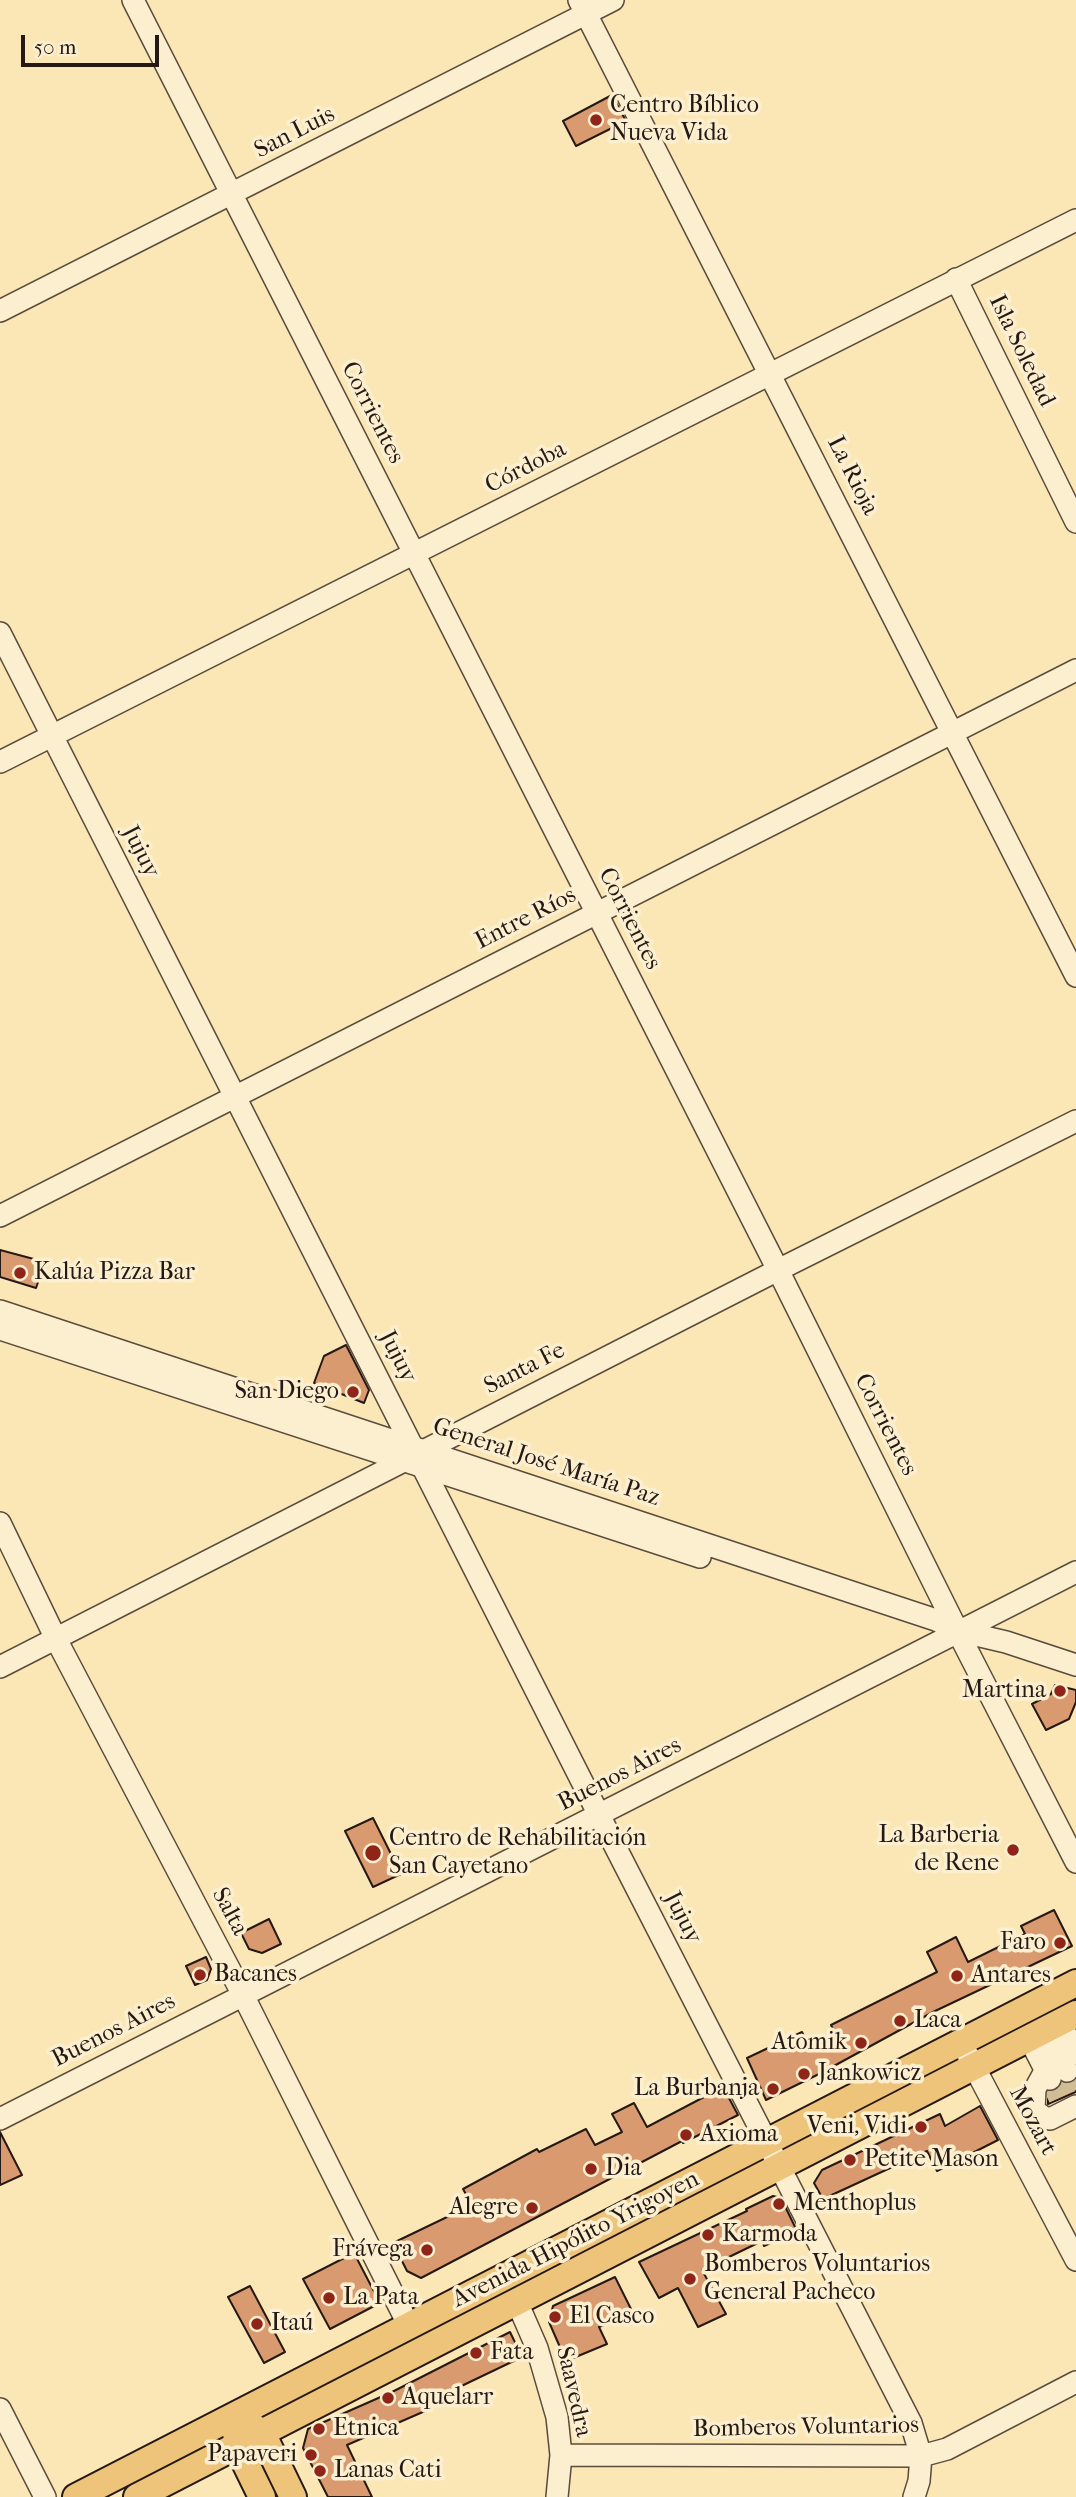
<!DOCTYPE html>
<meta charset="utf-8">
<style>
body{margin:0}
#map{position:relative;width:1076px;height:2497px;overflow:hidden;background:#fbe6b5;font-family:"IM FELL French Canon",serif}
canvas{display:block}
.scale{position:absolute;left:21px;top:35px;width:138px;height:32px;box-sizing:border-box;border:4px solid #251915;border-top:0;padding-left:9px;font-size:21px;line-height:24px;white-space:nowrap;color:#251915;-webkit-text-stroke:5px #fcefcf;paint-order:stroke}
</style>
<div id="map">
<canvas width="1076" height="2497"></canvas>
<div class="scale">50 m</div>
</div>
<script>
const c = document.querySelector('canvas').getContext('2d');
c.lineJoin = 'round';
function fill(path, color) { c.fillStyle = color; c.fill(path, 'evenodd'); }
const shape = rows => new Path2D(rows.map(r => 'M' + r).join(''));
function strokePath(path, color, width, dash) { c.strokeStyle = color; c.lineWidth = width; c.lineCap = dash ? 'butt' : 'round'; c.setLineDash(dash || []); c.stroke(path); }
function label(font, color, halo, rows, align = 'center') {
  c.font = font + ' "IM FELL French Canon",serif'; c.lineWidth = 7; c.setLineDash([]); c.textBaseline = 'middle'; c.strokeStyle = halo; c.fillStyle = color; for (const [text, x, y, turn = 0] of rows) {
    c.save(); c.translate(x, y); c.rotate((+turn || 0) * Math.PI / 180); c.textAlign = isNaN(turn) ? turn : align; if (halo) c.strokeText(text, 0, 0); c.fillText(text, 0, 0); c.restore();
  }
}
const building = shape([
 [612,95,626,121,576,146,563,121,612,95],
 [0,1250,45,1262,36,1288,0,1277,0,1250],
 [346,1345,369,1390,364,1403,314,1383,324,1356,346,1345],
 [1055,1685,1076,1690,1076,1702,1069,1719,1046,1730,1032,1704,1051,1694,1055,1685],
 [373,1818,401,1874,373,1887,345,1831,373,1818],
 [1054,1910,1072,1946,933,2012,821,2073,766,2100,747,2058,802,2032,810,2049,836,2035,831,2025,937,1972,927,1952,956,1937,968,1962,1025,1934,1021,1926,1054,1910],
 [269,1919,281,1944,262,1953,249,1949,241,1933,269,1919],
 [206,1957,211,1969,207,1980,195,1985,186,1966,206,1957],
 [1076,2080,1076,2092,1048,2104,1048,2092,1057,2090,1062,2083,1067,2084,1076,2080],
 [723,2087,738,2115,683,2143,682,2141,421,2278,407,2271,393,2243,472,2205,463,2189,537,2149,539,2152,586,2129,595,2145,622,2132,612,2114,634,2103,647,2127,723,2087],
 [980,2106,998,2140,937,2171,927,2151,823,2199,814,2183,822,2170,940,2114,945,2126,980,2106],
 [0,2132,22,2175,0,2185,0,2132],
 [773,2196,781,2198,797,2231,764,2246,762,2241,702,2270,726,2314,698,2327,678,2288,659,2298,639,2262,747,2211,746,2209,773,2196],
 [354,2253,380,2303,330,2329,303,2279,354,2253],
 [615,2277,633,2313,599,2327,607,2344,566,2361,549,2322,553,2306,615,2277],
 [250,2286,285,2352,264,2363,228,2297,250,2286],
 [510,2332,522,2357,428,2402,432,2408,347,2445,372,2497,328,2497,303,2448,308,2429,392,2392,510,2332]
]);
fill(building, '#da9a6f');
strokePath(building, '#251915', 2);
strokePath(shape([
 [1067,2071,1076,2090],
 [1050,2079,1060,2100]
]), '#d0bd95', 21, [21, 10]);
const minor = shape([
 [133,0,778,1270,964,1644,1076,1862],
 [579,0,1076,976],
 [956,279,1076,522],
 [0,311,613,0],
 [0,633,599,1815,911,2423,921,2456,919,2481,914,2497],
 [0,762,1076,220],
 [0,1216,1076,670],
 [0,1311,936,1620,959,1631,1006,1642,1076,1665],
 [0,1329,700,1557],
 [0,1523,56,1639,243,1995,409,2326],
 [0,1667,778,1270,1076,1121],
 [1060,2022,1076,2054],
 [1046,2029,1067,2071],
 [1029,2038,1050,2079],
 [968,2055,1076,2260],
 [1045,2071,1035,2089,1034,2110,1045,2118,1050,2119,1076,2106],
 [0,2119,1076,1572],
 [517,2302,537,2348,557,2417,561,2455,557,2497],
 [0,2409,45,2497],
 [561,2455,921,2456,947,2449,1076,2382]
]);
const major = shape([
 [249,2424,262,2433,293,2497],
 [236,2428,237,2446,262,2497],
 [76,2497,1076,1983],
 [137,2497,1076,2014]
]);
strokePath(minor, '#5a4c3d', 24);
strokePath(major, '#251915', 30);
strokePath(minor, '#fcefcf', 21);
strokePath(major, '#eec37a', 26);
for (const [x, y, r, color] of [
 [596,120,7,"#8f2418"],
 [20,1273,7,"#8f2418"],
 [353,1392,7,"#8f2418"],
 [1060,1691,7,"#8f2418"],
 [1013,1850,7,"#8f2418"],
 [373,1853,9,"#8f2418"],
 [1060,1943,7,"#8f2418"],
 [200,1975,7,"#8f2418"],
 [957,1976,7,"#8f2418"],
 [900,2021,7,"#8f2418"],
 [861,2043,7,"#8f2418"],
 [804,2074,7,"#8f2418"],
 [773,2089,7,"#8f2418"],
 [921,2127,7,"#8f2418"],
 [686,2135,7,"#8f2418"],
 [850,2160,7,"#8f2418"],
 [591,2169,7,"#8f2418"],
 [779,2204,7,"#8f2418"],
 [532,2208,7,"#8f2418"],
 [708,2235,7,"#8f2418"],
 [427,2250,7,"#8f2418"],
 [690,2279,7,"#8f2418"],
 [329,2298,7,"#8f2418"],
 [555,2317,7,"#8f2418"],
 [257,2324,7,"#8f2418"],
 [476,2353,7,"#8f2418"],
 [388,2398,7,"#8f2418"],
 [319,2429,7,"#8f2418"],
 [311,2455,7,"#8f2418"],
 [320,2471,7,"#8f2418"]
]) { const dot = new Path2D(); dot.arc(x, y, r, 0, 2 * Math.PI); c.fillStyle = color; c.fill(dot); strokePath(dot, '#fcefcf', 2.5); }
label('24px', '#251915', '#fcefcf', [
 ["Centro Bíblico",610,106],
 ["Nueva Vida",610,134],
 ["Kalúa Pizza Bar",34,1273],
 ["San Diego",339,1392,"right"],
 ["Martina",1046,1691,"right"],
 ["La Barberia",999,1836,"right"],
 ["de Rene",999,1864,"right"],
 ["Centro de Rehabilitación",389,1839],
 ["San Cayetano",389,1867],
 ["Faro",1046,1943,"right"],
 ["Bacanes",214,1975],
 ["Antares",971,1976],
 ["Laca",914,2021],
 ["Atomik",847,2043,"right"],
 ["Jankowicz",818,2074],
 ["La Burbanja",759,2089,"right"],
 ["Veni, Vidi",907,2127,"right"],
 ["Axioma",700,2135],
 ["Petite Mason",864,2160],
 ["Dia",605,2169],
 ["Menthoplus",793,2204],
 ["Alegre",518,2208,"right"],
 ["Karmoda",722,2235],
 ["Frávega",413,2250,"right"],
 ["Bomberos Voluntarios",704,2265],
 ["General Pacheco",704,2293],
 ["La Pata",343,2298],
 ["El Casco",569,2317],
 ["Itaú",271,2324],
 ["Fata",490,2353],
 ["Aquelarr",402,2398],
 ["Etnica",333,2429],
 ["Papaveri",297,2455,"right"],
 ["Lanas Cati",334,2471]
], 'left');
label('24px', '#251915', '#fcefcf', [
 ["San Luis",295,133,-27],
 ["Isla Soledad",1021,351,64],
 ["Corrientes",372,413,63],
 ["Córdoba",526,468,-27],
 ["La Rioja",852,476,63],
 ["Jujuy",140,852,63],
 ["Entre Ríos",526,919,-27],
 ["Corrientes",629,919,63],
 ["Jujuy",397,1357,63],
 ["Santa Fe",525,1369,-27],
 ["Corrientes",885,1425,63],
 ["General José María Paz",546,1463,18],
 ["Buenos Aires",620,1775,-27],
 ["Salta",229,1912,62],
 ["Jujuy",682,1918,63],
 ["Buenos Aires",114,2031,-27],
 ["Mozart",1032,2121,62],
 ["Avenida Hipólito Yrigoyen",576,2240,-27],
 ["Saavedra",573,2392,77],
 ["Bomberos Voluntarios",806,2428,-1]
]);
</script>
